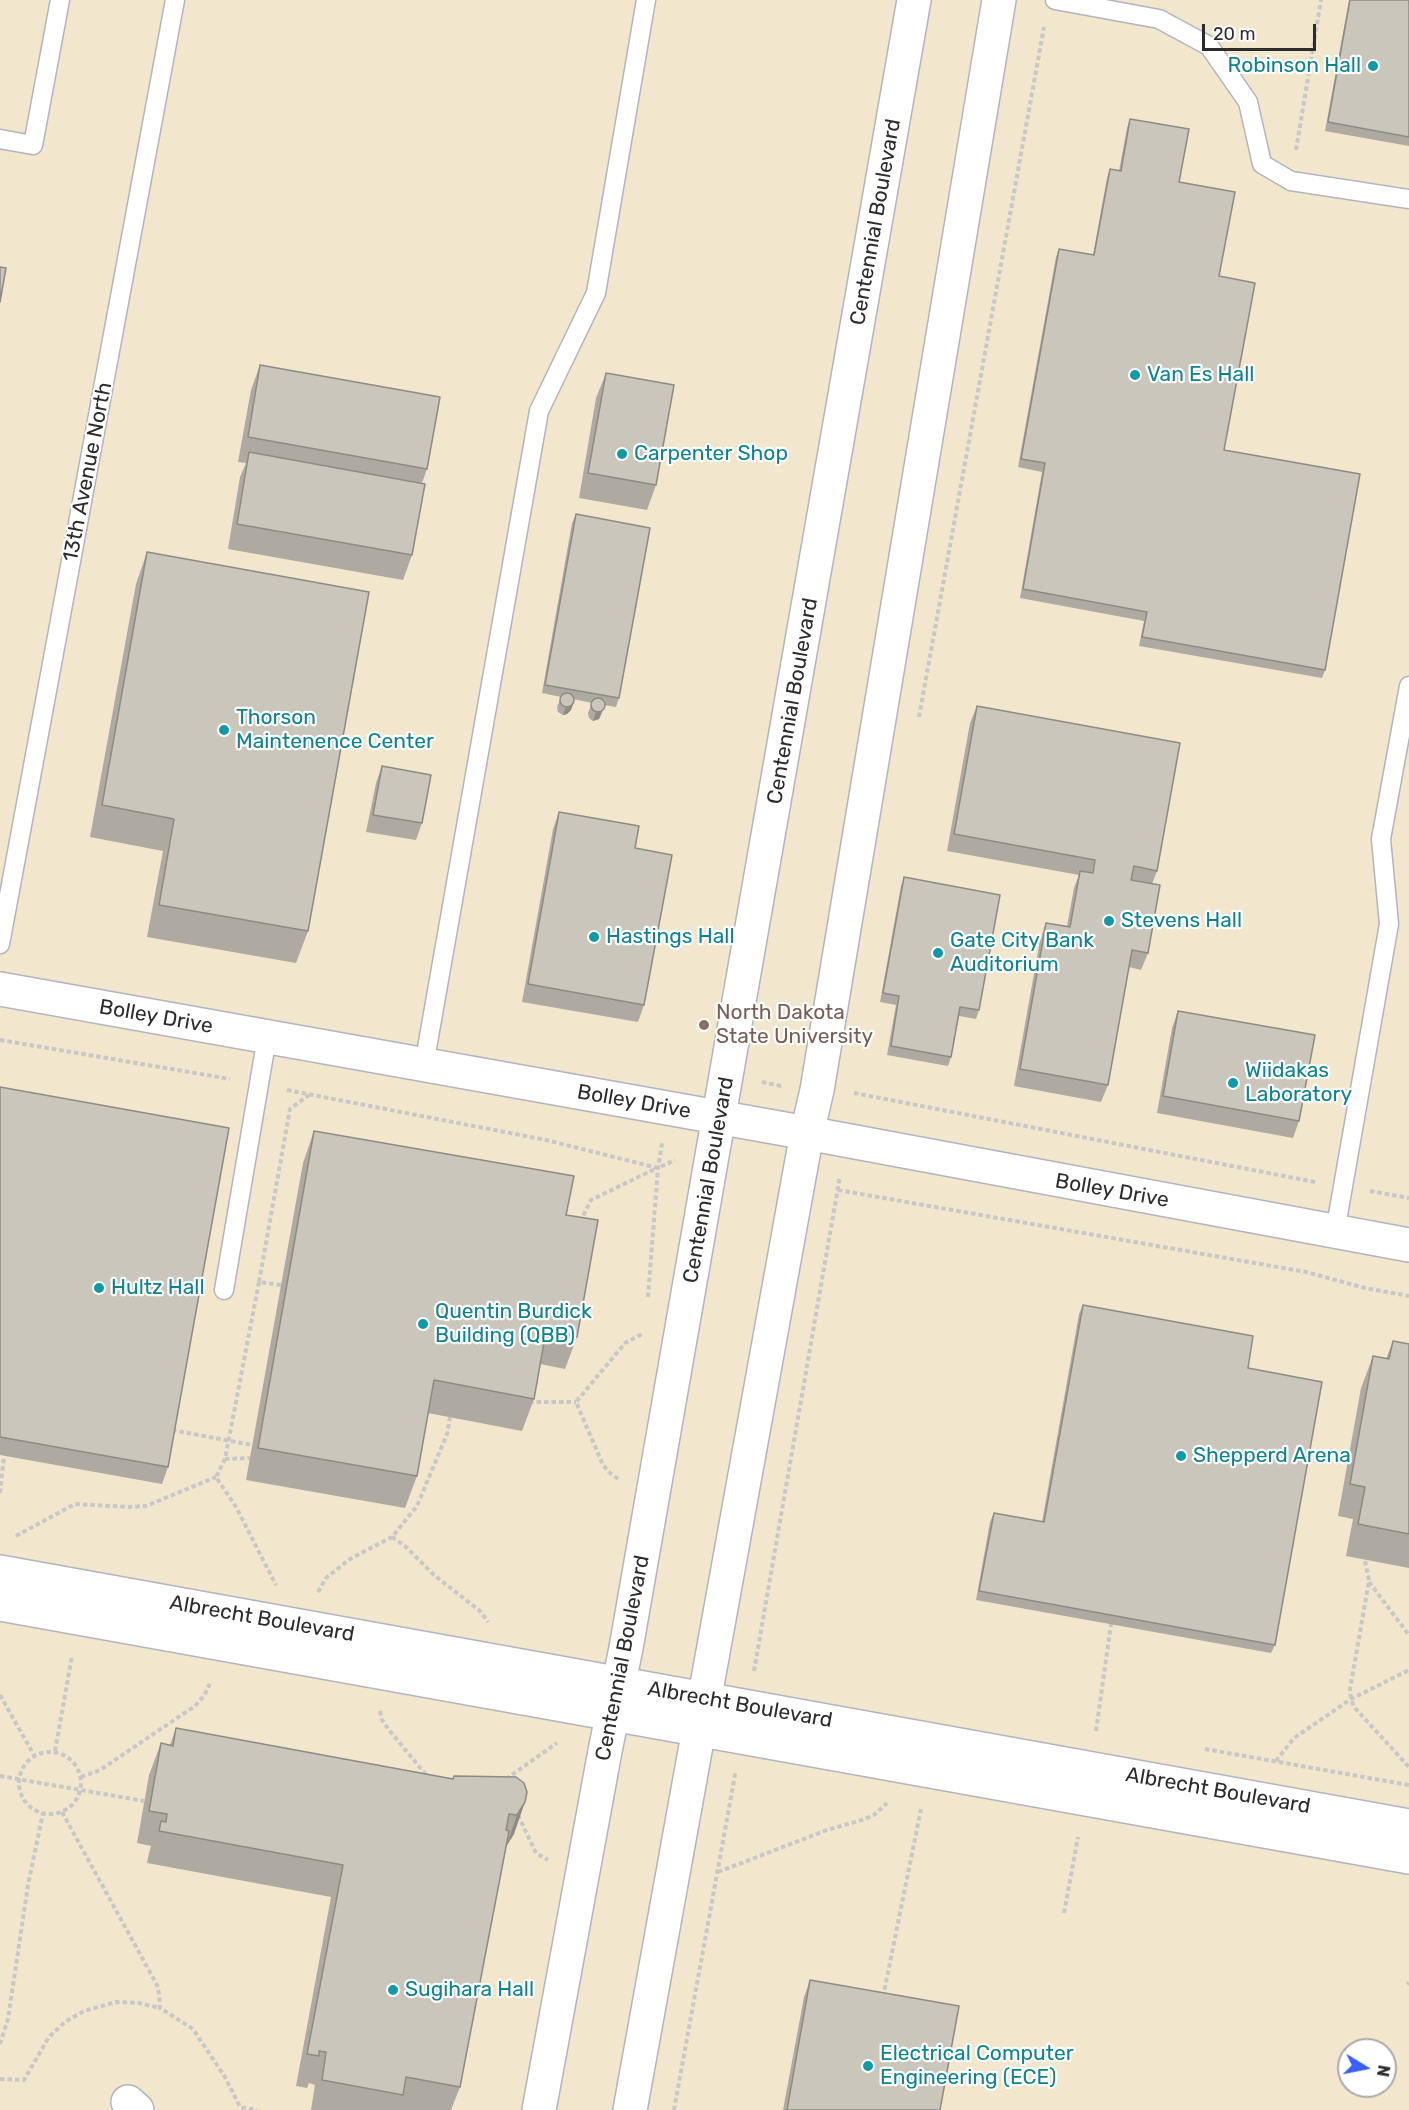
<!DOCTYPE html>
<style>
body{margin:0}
#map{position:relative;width:1409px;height:2110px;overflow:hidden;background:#efe8de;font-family:Rubik,sans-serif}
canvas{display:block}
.north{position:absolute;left:1337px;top:2038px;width:60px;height:60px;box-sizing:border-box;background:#fff;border:2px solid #ababab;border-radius:50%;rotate:100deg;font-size:16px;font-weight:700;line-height:24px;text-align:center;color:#2c2c2c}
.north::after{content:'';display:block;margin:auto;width:21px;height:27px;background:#3b60ff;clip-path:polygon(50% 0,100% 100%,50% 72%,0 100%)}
.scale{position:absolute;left:1202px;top:24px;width:114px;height:27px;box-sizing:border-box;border:3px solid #2c2c2c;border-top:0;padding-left:8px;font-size:18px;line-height:21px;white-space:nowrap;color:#2c2c2c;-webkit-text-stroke:4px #fff;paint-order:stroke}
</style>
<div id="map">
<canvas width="1409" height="2110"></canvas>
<div class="north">N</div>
<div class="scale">20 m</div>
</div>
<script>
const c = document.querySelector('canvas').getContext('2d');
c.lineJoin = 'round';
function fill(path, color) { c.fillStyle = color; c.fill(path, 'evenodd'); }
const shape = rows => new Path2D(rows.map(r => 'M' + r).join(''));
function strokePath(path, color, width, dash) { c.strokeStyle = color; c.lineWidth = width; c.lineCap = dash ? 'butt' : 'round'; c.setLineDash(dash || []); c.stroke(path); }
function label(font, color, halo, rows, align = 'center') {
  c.font = font + ' Rubik,sans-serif'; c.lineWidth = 4.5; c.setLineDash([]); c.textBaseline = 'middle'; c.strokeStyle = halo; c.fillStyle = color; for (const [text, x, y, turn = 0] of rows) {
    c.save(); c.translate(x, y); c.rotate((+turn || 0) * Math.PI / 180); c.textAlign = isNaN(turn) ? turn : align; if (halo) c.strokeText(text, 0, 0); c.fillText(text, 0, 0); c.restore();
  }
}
fill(shape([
 [0,0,1409,0,1409,2110,0,2110],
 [1349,2050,1385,2050,1385,2086,1349,2086]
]), '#f2e6cc');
const lane = shape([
 [1055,0,1159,19,1209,46,1248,102,1262,164,1291,181,1409,199],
 [0,139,33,145,60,0],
 [0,944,175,0],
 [424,1065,539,411,596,293,646,0],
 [1335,1232,1389,924,1381,839,1409,686],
 [224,1290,267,1037]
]);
const street = shape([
 [0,989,807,1133,1409,1245],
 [0,1572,1409,1826],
 [0,1604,1409,1857],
 [128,2102,137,2110],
 [539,2110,605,1751,626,1648,914,0],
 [630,2110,807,1133,817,1090,999,0]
]);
strokePath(lane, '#b1b4c1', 21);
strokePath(street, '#b1b4c1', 36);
strokePath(shape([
 [1296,150,1321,0],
 [919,717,1044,27],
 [0,1040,230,1079],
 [762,1082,781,1086],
 [287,1090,546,1140,658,1168,675,1160],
 [854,1093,1315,1182],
 [838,1190,1306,1272,1365,1288,1409,1296],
 [1370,1191,1409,1198],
 [580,1222,591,1200,657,1168],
 [259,1282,225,1459,216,1477,236,1507,276,1585],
 [281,1285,259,1282,290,1109,309,1095],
 [648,1297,658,1168,662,1143],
 [529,1402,576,1402],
 [225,1459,250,1458],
 [618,1479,609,1472,603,1465,576,1402,625,1343,644,1333],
 [0,1493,4,1456],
 [16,1536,75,1504,129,1507,146,1506,216,1477],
 [392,1537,406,1547,434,1575,480,1611,488,1622],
 [1365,1561,1369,1581,1350,1689,1351,1699,1354,1707,1409,1767],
 [1369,1582,1409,1635],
 [318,1592,326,1578,350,1559,392,1537,417,1506,447,1434,450,1417],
 [754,1671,840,1176],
 [0,1695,34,1755],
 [380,1711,382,1720,389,1730,427,1776],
 [1096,1731,1111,1624],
 [1205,1749,1409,1785],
 [55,1751,72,1656],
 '19 1783a31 31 0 1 1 62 0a31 31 0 1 1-62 0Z',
 [1276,1761,1294,1738,1351,1699,1409,1670],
 [81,1777,100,1770,195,1706,204,1696,211,1681],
 [506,1779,557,1743],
 [62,1812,157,1985,159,1994,160,2008,193,2029,225,2077,240,2107,257,2110],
 [518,1815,536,1853,548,1860],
 [718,1872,827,1830,862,1820,874,1815,887,1803],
 [1064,1913,1078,1837],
 [1407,1984,1409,1983],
 [883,1997,921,1809],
 [0,2044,8,2019,28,1885,43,1813],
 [0,2079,24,2080,49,2037,65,2022,84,2011,116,2002,139,2003,160,2008],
 [674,2110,735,1775,738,1775]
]), '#c8c8c8', 4, [4.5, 3]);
strokePath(lane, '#fff', 18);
strokePath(street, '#fff', 33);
strokePath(shape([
 [172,1430,252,1445],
 [0,1776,144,1801]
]), '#c8c8c8', 4, [4.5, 3]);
fill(shape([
 [1349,0,1409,0,1409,146,1325,131],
 [1130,119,1179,182,1219,276,1224,450,1325,670,1322,678,1139,646,1144,621,1020,598,1042,472,1018,467,1056,257,1059,249,1093,255,1107,178,1110,169,1119,171,1127,128],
 [260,365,427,469,422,483,412,555,403,580,228,549,240,477,246,463,238,462,251,390],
 [606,373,656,485,647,510,579,498,596,398],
 [576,514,619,698,616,707,604,705,601,715,599,719,593,721,589,718,588,713,592,703,573,699,574,701,571,710,567,714,563,715,558,712,557,707,561,697,542,693,572,523],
 [147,552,308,931,296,963,147,937,163,851,90,837,136,584],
 [977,706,1157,871,1152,884,1148,953,1141,970,1129,967,1108,1085,1101,1102,1014,1086,1040,940,1046,923,1067,926,1074,888,1079,875,947,851,970,723],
 [382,766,422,823,416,840,366,832,376,783],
 [559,812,635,848,644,1005,638,1022,522,1002,553,829],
 [904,877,979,1010,976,1019,959,1016,951,1057,948,1066,887,1055,896,1005,880,1002,901,886],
 [1178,1011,1299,1121,1293,1138,1157,1113,1172,1028],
 [0,1087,168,1467,162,1484,0,1455],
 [314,1131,566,1215,577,1337,565,1369,540,1364,534,1399,522,1431,428,1413,417,1476,405,1508,246,1480,303,1163],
 [1083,1305,1248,1368,1275,1645,1271,1653,976,1600,990,1522,994,1513,1042,1522,1079,1314],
 [1393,1341,1409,1344,1409,1568,1346,1556,1353,1519,1338,1516,1361,1388,1373,1356,1386,1359],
 [176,1728,453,1779,524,1783,514,1834,506,1846,460,2087,451,2110,311,2110,315,2085,309,2083,307,2088,296,2086,331,1897,147,1863,149,1853,151,1846,137,1843,149,1775,161,1743,170,1745],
 [810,1980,940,2110,783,2110,804,1997]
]), '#aeaaa2');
fill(shape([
 [574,701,571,710,567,714,563,715,566,707],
 [604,706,599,719,593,721,596,712],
 [525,1802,514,1834,506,1847,517,1815]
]), '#8d8b84');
const building = shape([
 [1350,0,1409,0,1409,137,1328,122,1350,0],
 [1130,119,1189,129,1179,182,1235,192,1219,276,1255,283,1224,450,1360,474,1325,670,1142,637,1147,612,1023,589,1045,463,1021,459,1059,249,1094,255,1110,169,1121,171,1130,119],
 [0,267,6,268,0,302,0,267],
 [260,365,440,397,427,469,248,437,260,365],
 [606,373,674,385,656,485,588,473,606,373],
 [249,452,425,484,412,555,237,524,249,452],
 [576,514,650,528,619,698,545,685,576,514],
 [147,552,369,592,308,931,159,905,174,819,102,805,147,552],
 '560 700a7 7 0 1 1 14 0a7 7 0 1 1-14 0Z',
 '591 705a7 7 0 1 1 14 0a7 7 0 1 1-14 0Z',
 [977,706,1180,743,1157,871,1134,866,1131,880,1160,885,1148,953,1132,950,1108,1085,1020,1069,1046,923,1070,927,1080,871,1093,873,1095,860,954,834,977,706],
 [382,766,431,775,422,823,373,815,382,766],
 [559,812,639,826,635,848,672,855,644,1005,528,984,559,812],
 [904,877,1000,895,979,1010,960,1007,951,1057,891,1046,899,996,883,993,904,877],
 [1178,1011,1315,1035,1299,1121,1163,1096,1178,1011],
 [0,1087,229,1128,168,1467,0,1437,0,1087],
 [314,1131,574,1176,566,1215,598,1220,577,1337,546,1331,534,1399,434,1380,417,1476,258,1448,314,1131],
 [1083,1305,1253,1336,1248,1368,1322,1382,1275,1645,979,1591,994,1513,1044,1522,1083,1305],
 [1393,1341,1409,1344,1409,1534,1358,1524,1365,1487,1350,1484,1373,1356,1389,1359,1393,1341],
 [176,1728,453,1779,454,1776,516,1777,524,1783,527,1792,525,1802,517,1815,509,1814,506,1830,509,1831,460,2087,406,2077,403,2095,322,2080,326,2052,319,2051,319,2056,307,2054,343,1865,159,1831,161,1821,166,1822,167,1814,149,1811,161,1743,173,1746,176,1728],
 [810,1980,959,2006,940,2110,787,2110,810,1980]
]);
fill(building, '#cac6bc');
strokePath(building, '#8d8b84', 1.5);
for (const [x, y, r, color] of [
 [1373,66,6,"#0f9aa8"],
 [1135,375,6,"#0f9aa8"],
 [622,454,6,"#0f9aa8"],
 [224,730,6,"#0f9aa8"],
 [1109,921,6,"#0f9aa8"],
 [594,937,6,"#0f9aa8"],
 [938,953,6,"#0f9aa8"],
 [704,1025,6,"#8d6e63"],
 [1233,1083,6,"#0f9aa8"],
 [99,1288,6,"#0f9aa8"],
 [423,1324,6,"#0f9aa8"],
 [1181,1456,6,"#0f9aa8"],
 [393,1990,6,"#0f9aa8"],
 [868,2066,6,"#0f9aa8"]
]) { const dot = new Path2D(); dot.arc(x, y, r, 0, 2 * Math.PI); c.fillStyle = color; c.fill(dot); strokePath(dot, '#fff', 2); }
label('21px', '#0d838f', '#fff', [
 ["Robinson Hall",1361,66,"right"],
 ["Van Es Hall",1147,375],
 ["Carpenter Shop",634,454],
 ["Thorson",236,718],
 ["Maintenence Center",236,742],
 ["Stevens Hall",1121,921],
 ["Hastings Hall",606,937],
 ["Gate City Bank",950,941],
 ["Auditorium",950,965],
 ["Wiidakas",1245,1071],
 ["Laboratory",1245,1095],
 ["Hultz Hall",111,1288],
 ["Quentin Burdick",435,1312],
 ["Building (QBB)",435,1336],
 ["Shepperd Arena",1193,1456],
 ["Sugihara Hall",405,1990],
 ["Electrical Computer",880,2054],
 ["Engineering (ECE)",880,2078]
], 'left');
label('21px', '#2c2c2c', '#fff', [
 ["Centennial Boulevard",876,222,-80],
 ["13th Avenue North",88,472,-79],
 ["Centennial Boulevard",793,701,-80],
 ["Bolley Drive",156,1017,10],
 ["Bolley Drive",634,1102,10],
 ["Centennial Boulevard",709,1180,-80],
 ["Bolley Drive",1112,1191,10],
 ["Albrecht Boulevard",262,1619,10],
 ["Centennial Boulevard",623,1658,-79],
 ["Albrecht Boulevard",740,1705,10],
 ["Albrecht Boulevard",1218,1791,10]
]);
label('21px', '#785e54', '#fff', [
 ["North Dakota",716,1013],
 ["State University",716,1037]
], 'left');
</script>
